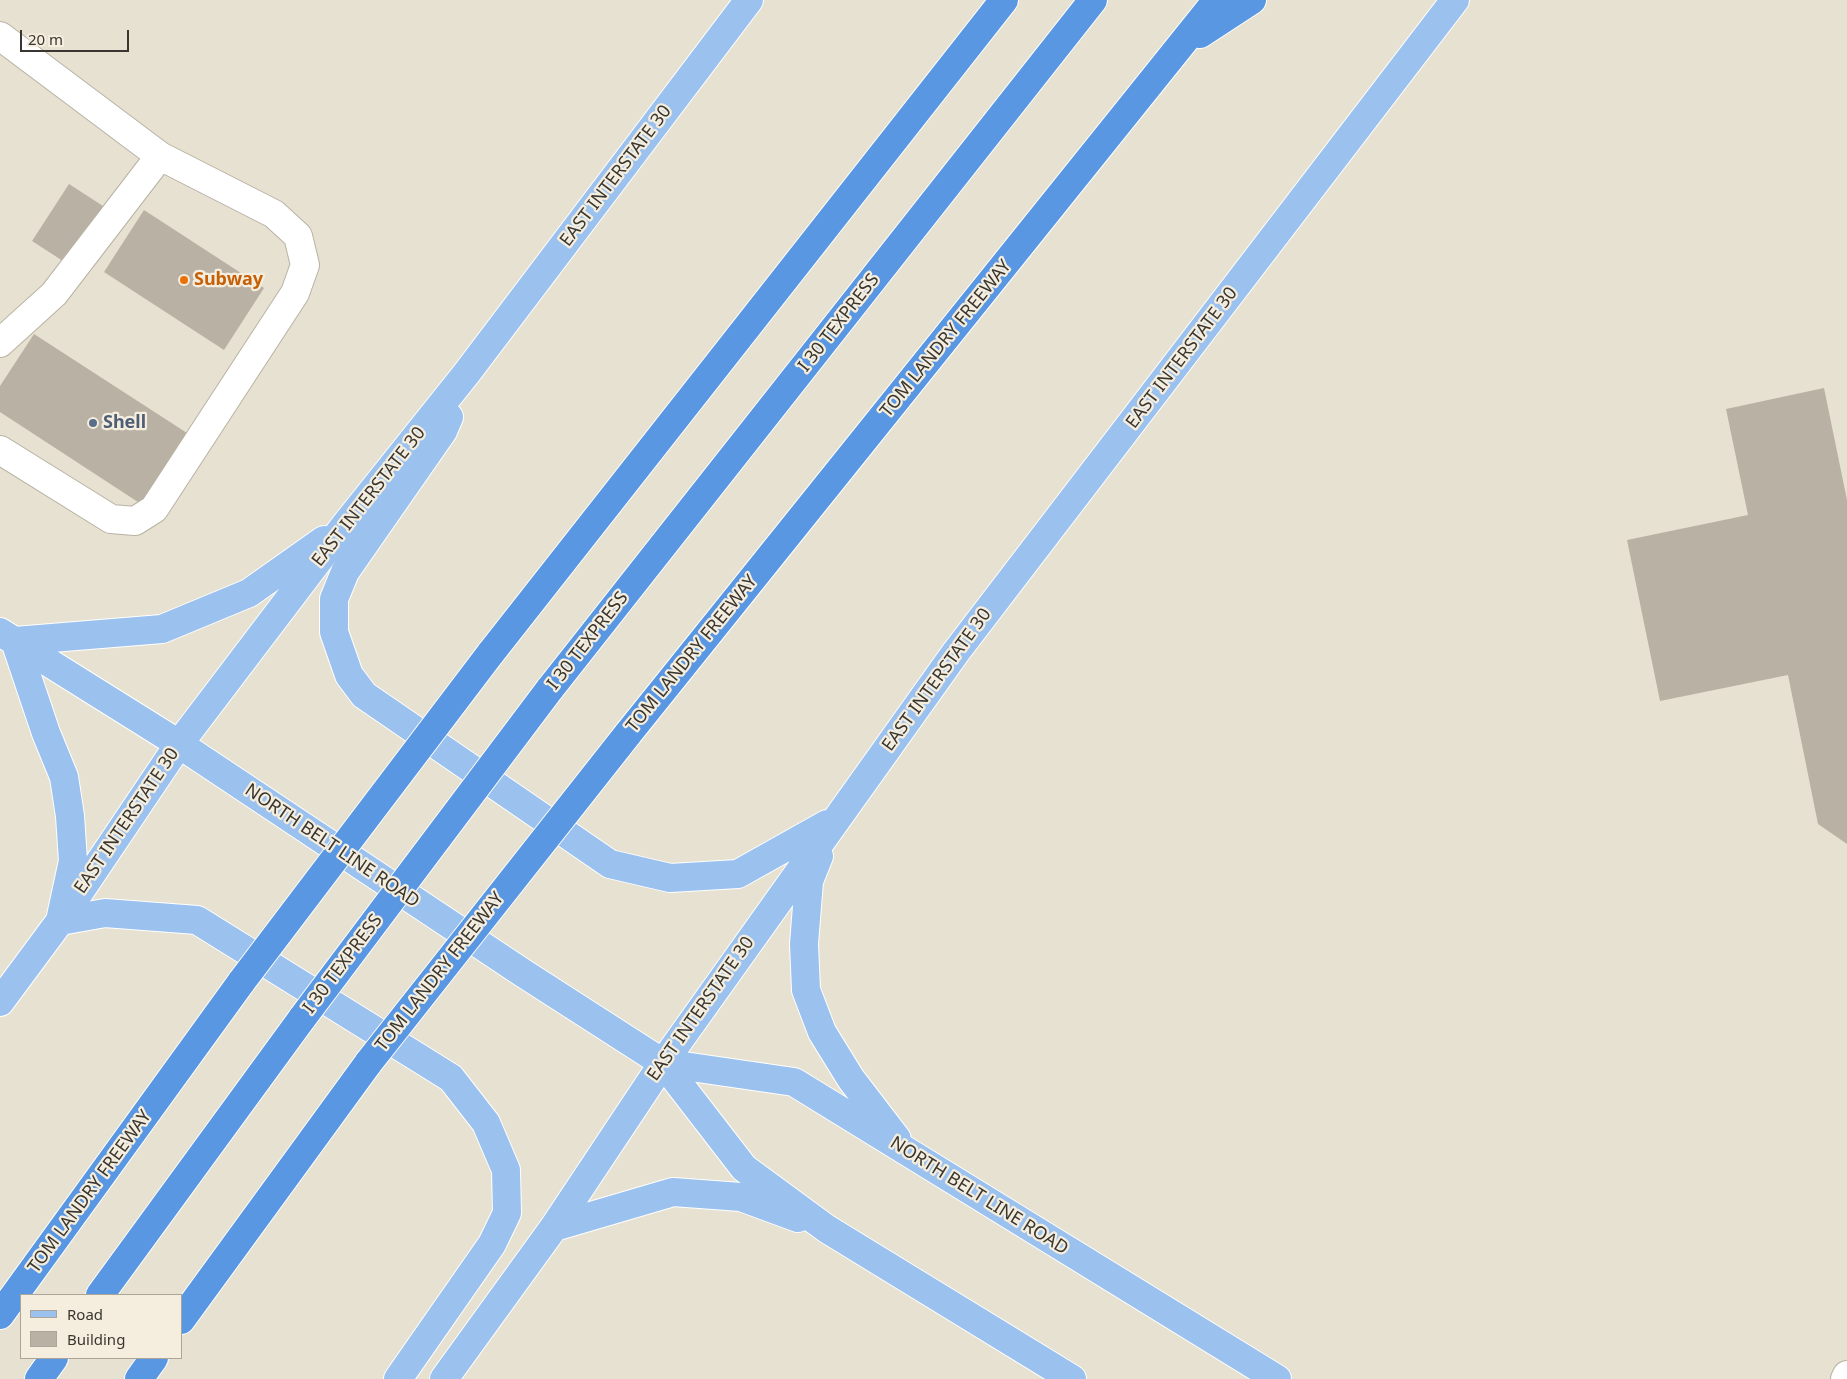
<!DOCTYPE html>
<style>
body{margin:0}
#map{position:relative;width:1847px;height:1379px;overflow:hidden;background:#e7e1d2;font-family:"Noto Sans",sans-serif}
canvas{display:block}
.legend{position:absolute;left:20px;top:1294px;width:162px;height:65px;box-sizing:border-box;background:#f5eedf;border:1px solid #aaa499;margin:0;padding:6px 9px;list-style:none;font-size:15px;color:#393630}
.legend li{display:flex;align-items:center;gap:10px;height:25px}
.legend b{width:25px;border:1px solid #aaa499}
.scale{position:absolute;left:20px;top:30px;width:109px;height:22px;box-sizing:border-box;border:2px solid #393630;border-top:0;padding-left:6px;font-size:15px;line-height:18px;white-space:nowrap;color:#393630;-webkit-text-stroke:4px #f5eedf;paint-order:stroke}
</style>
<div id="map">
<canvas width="1847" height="1379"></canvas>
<ul class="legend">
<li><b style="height:6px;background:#9bc1ee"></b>Road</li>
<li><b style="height:14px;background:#b9b2a4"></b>Building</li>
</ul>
<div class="scale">20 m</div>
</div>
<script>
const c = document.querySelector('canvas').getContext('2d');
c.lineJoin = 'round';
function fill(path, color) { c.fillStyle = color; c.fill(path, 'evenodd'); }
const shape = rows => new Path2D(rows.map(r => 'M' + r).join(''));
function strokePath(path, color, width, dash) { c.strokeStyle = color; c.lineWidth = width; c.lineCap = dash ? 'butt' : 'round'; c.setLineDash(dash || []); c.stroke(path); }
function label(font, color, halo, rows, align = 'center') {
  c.font = font + ' "Noto Sans",sans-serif'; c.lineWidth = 4.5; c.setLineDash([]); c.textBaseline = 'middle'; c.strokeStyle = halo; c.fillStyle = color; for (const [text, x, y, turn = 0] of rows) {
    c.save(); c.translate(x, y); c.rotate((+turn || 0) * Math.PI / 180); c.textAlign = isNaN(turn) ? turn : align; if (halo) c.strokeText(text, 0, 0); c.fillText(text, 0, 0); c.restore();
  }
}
fill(shape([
 [69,184,103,206,66,263,32,241],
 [144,210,264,288,224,350,104,272],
 [34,334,187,433,141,504,0,412,0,386],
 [1824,388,1847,500,1847,844,1818,824,1788,675,1660,701,1627,540,1748,515,1726,409]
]), '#b9b2a4');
const minor = shape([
 [0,36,160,156,274,214,298,236,305,265,295,293,154,509,135,521,111,519,0,450],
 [0,343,54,294,160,156],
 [1845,1379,1847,1375]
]);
const major = shape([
 [449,417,443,431,345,572,334,599,334,632,349,675,364,695,610,864,670,878,738,874,827,824],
 [0,632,179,744,523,973,663,1063,744,1168,827,1229,1072,1379],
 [15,641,46,733,64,777,70,816,73,861,60,921,105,913,197,920,451,1078,486,1123,506,1170,507,1213,492,1244,398,1379],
 [15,641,162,629,249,593,324,540],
 [819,856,809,881,804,944,806,990,822,1032,851,1079,897,1139],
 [0,1002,60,921,179,744,346,524,466,374,749,0],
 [663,1063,794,1082,1277,1379],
 [554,1227,673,1192,741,1197,798,1218],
 [444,1379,554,1227,663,1063,956,652,1455,0]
]);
const highway = shape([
 [1200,34,1252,0],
 [490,654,1004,0],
 [549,690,1093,0],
 [627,735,1217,0],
 [100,1295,303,1017],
 [0,1315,242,981],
 [181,1320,369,1062],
 [39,1379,54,1358],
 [139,1379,154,1358]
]);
strokePath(minor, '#b8b2a3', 30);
strokePath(major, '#fff', 30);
strokePath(highway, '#fff', 30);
strokePath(minor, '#fff', 28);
strokePath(major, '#9bc1ee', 28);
strokePath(highway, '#5997e2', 28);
const highwayBridge = shape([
 [242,981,490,654],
 [303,1017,549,690],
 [369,1062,627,735]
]);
strokePath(highwayBridge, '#fff', 30, []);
strokePath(highwayBridge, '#5997e2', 28);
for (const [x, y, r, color] of [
 [184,280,5,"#e8710a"],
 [93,423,5,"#5c6f8a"]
]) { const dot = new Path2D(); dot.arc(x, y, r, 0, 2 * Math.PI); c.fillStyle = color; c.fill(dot); strokePath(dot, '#f5eedf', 2); }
label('18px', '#393630', '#f5eedf', [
 ["EAST INTERSTATE 30",616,176,-53],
 ["I 30 TEXPRESS",839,323,-52],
 ["TOM LANDRY FREEWAY",946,339,-51],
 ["EAST INTERSTATE 30",1182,358,-53],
 ["EAST INTERSTATE 30",369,497,-52],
 ["I 30 TEXPRESS",588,641,-52],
 ["TOM LANDRY FREEWAY",692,654,-51],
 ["EAST INTERSTATE 30",937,680,-54],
 ["EAST INTERSTATE 30",127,821,-56],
 ["NORTH BELT LINE ROAD",332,846,34],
 ["I 30 TEXPRESS",343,964,-53],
 ["TOM LANDRY FREEWAY",440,972,-52],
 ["EAST INTERSTATE 30",701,1009,-55],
 ["TOM LANDRY FREEWAY",90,1192,-54],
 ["NORTH BELT LINE ROAD",979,1196,32]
]);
label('bold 18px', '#c56008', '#f5eedf', [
 ["Subway",194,280]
], 'left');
label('bold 18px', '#4e5e75', '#f5eedf', [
 ["Shell",103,423]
], 'left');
</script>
